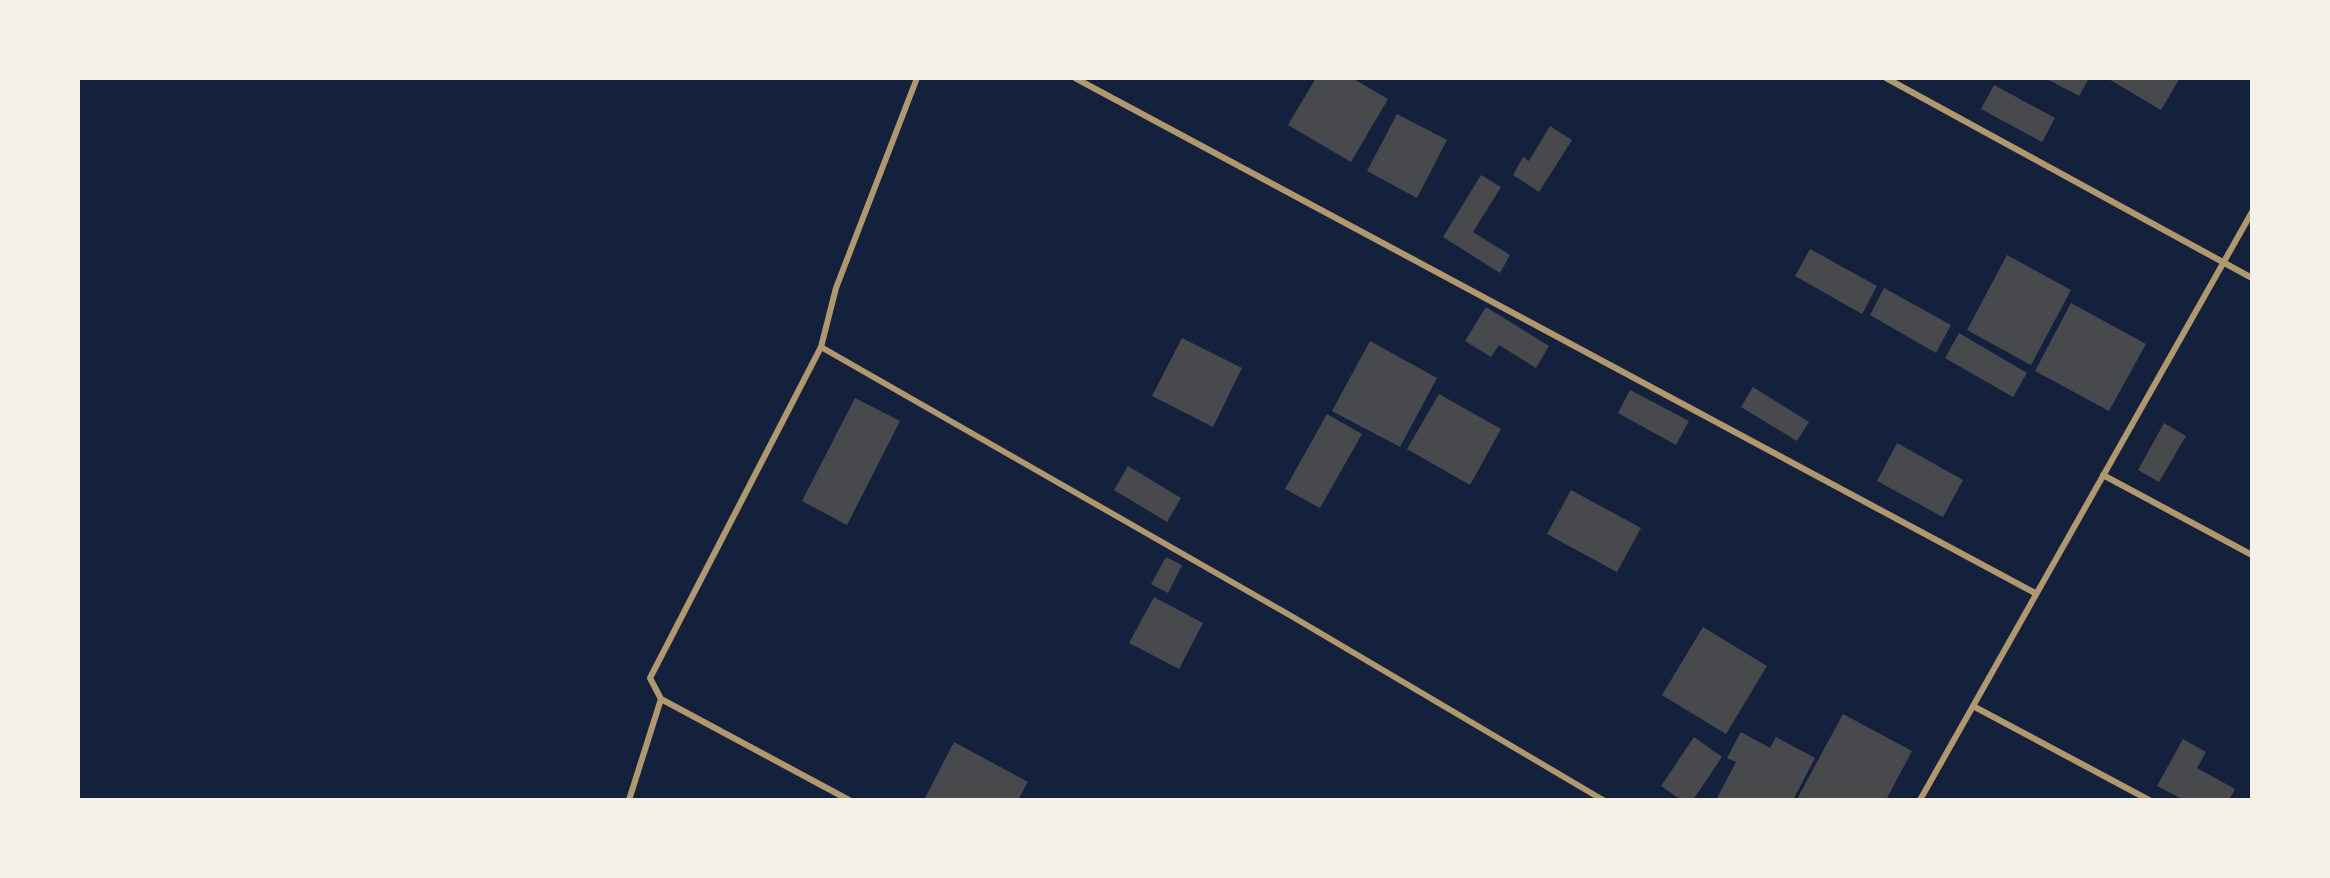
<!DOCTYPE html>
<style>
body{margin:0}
#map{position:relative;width:2330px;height:878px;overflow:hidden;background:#14213d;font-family:Lato,sans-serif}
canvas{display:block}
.frame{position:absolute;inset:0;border:80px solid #f6f1e7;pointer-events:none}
</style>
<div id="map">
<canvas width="2330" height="878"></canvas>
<div class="frame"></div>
</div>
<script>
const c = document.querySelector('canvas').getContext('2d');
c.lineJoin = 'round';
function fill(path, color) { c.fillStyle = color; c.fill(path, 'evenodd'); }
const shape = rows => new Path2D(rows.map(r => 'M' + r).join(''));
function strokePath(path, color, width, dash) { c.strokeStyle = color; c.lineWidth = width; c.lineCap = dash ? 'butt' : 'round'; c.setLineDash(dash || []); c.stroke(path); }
fill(shape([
 [1316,78,1352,78,1388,99,1351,162,1288,125],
 [2045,78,2089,78,2079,96],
 [2107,78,2180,78,2161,110],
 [1994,85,2055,118,2042,142,1981,109],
 [1397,114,1447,140,1417,198,1367,171],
 [1550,126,1572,140,1539,192,1513,175,1523,157,1529,161],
 [1481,175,1501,187,1473,232,1510,255,1500,273,1443,237],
 [1810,249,1877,286,1862,314,1795,276],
 [2007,255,2071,290,2031,365,1967,330],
 [1884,288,1951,325,1936,353,1870,315],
 [2071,303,2146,344,2109,411,2035,371],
 [1486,307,1549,346,1536,368,1499,345,1491,357,1465,341],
 [1959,333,2027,373,2013,397,1945,358],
 [1182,338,1242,368,1213,427,1152,396],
 [1370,341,1437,378,1400,447,1332,411],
 [1753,387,1809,422,1797,441,1741,407],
 [1630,390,1689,421,1676,445,1618,413],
 [1439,394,1501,429,1470,485,1407,449],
 [855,398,900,421,847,525,802,501],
 [1327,414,1362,434,1320,508,1285,489],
 [2164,423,2186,436,2159,482,2138,470],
 [1897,443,1963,480,1943,517,1877,481],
 [1128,466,1181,498,1167,522,1114,490],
 [1571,490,1641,528,1617,572,1547,534],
 [1166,557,1182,565,1168,593,1151,584],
 [1154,597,1203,623,1179,669,1129,643],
 [1703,627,1767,666,1726,734,1662,695],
 [1843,714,1912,751,1886,800,1797,799],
 [1741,732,1770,748,1776,737,1815,758,1793,800,1716,800,1736,762,1727,758],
 [1694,737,1722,757,1693,800,1681,800,1661,786],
 [2183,739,2206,752,2197,768,2235,789,2229,800,2184,800,2157,786],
 [954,742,1028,782,1018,800,924,800]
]), '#48494c');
strokePath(shape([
 [1075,78,2035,593],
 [1886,78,2252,278],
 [821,347,1293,617,1603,800],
 [2103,475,2252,555],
 [661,699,849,800],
 [1973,706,2149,800],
 [629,800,661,699,650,678,821,347,836,288,917,78],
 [1920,800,2252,212]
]), '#b1986c', 6);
</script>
